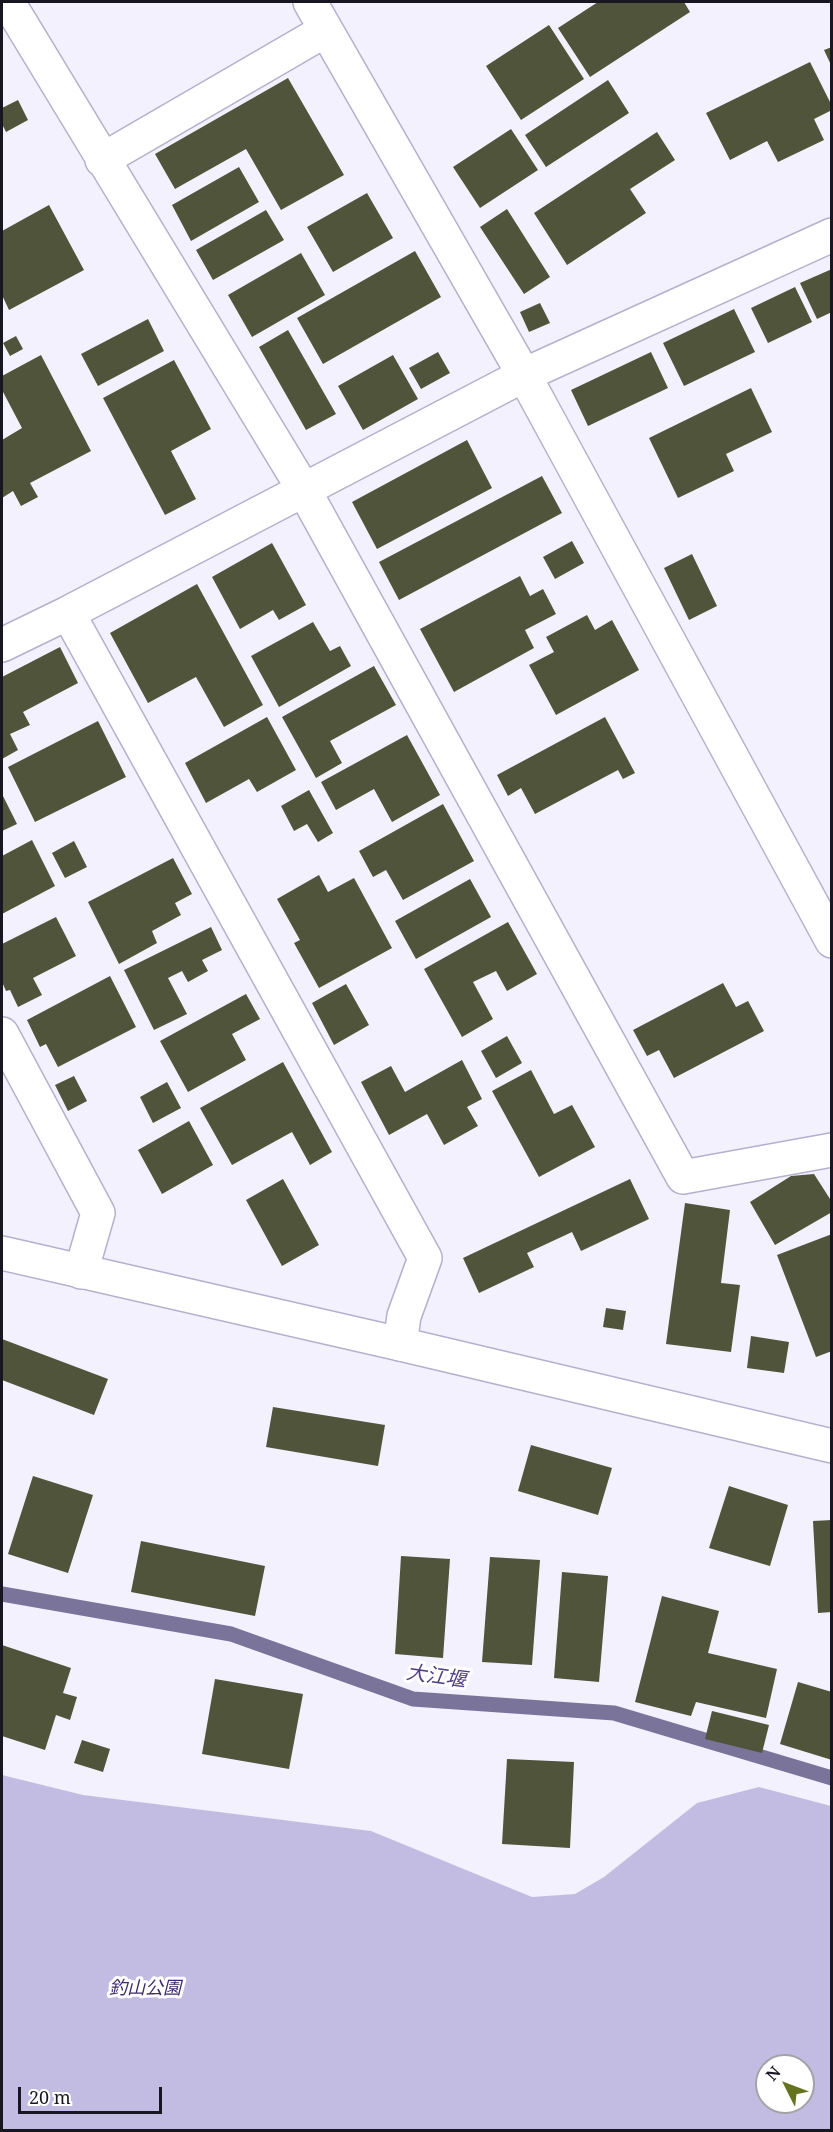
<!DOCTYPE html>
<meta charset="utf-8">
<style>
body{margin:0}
#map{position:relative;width:833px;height:2132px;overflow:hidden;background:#f3f1fd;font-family:"Noto Serif",serif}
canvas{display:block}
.frame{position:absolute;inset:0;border:3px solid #181620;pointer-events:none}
.north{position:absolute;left:755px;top:2054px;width:60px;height:60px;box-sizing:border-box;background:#fff;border:2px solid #a3a2a6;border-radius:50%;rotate:312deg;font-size:16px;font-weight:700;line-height:24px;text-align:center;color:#181620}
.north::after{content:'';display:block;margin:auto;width:21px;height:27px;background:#66731e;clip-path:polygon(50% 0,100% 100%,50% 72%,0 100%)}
.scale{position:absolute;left:18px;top:2087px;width:144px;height:27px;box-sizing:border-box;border:3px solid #181620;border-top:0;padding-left:8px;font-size:18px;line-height:21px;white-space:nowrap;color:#181620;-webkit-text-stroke:4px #fff;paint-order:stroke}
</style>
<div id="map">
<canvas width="833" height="2132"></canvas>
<div class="frame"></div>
<div class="north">N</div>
<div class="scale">20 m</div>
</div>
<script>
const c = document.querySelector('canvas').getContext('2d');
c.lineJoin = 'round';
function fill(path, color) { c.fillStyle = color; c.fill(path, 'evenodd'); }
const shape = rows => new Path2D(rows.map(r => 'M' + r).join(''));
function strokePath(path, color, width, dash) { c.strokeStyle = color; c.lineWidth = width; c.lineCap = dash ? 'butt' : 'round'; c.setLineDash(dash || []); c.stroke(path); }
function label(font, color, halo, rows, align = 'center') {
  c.font = font + ' "Noto Serif","Noto Sans JP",serif'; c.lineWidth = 6; c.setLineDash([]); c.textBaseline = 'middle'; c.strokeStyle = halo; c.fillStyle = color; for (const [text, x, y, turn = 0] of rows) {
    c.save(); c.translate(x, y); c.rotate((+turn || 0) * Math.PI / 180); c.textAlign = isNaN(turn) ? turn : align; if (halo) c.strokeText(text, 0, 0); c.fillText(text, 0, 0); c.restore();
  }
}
fill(shape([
 [2,1775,83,1795,371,1831,532,1897,575,1894,604,1877,697,1803,759,1787,831,1806,831,2130,2,2130],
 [767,2066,803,2066,803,2102,767,2102]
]), '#c3bce2');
strokePath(shape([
 [2,1594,231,1634,413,1699,614,1713,832,1778]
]), '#7b749a', 15);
fill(shape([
 [598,2,684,2,690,12,590,77,558,28],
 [549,25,584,79,521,120,486,66],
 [832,47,832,67,824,50],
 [810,62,832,106,832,110,814,119,824,140,778,162,767,141,730,160,706,113],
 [288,78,344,175,281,210,246,149,175,189,155,154],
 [608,80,629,113,546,167,525,135],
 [18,100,28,120,6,132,2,124,2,108],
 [511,129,538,170,480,208,453,167],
 [657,132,675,160,630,189,646,213,567,265,534,213],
 [239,167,259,202,191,241,172,205],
 [367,193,393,238,333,272,307,227],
 [49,205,84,270,9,310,2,295,2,231],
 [507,209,550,277,524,294,480,227],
 [266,210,284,240,213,280,196,250],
 [415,251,441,297,323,364,297,318],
 [301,253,325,295,252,337,228,295],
 [832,269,832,312,817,319,800,283],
 [795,287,812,322,768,343,751,308],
 [540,303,550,323,529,332,520,312],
 [734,309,755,352,684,386,663,343],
 [148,319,164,351,98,386,81,354],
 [288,330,336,414,306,430,259,347],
 [16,336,23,349,10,356,3,343],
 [438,352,450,373,421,389,409,368],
 [651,352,668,388,588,426,571,390],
 [41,355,91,451,30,483,38,497,21,506,13,491,2,498,2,440,22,428,2,390,2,376],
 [393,355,418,399,363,430,338,386],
 [174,360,211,429,171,451,196,499,165,515,103,398],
 [751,388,772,432,726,454,734,471,678,498,649,438],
 [467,440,492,488,377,549,352,502],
 [542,476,562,513,399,600,379,562],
 [572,541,584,563,555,579,543,557],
 [272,543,306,605,279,620,273,610,240,629,212,577],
 [692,554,717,606,689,620,664,568],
 [520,576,530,596,543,589,556,614,525,630,534,648,454,692,420,629],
 [197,584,263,705,224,727,196,677,148,703,110,633],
 [587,615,595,630,612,620,639,670,556,715,529,665,554,652,546,637],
 [313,622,330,651,340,646,351,666,279,707,251,656],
 [60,647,78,683,23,712,30,725,10,734,18,750,2,759,2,677],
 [374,666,396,705,330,741,342,763,316,778,282,717],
 [267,717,296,770,257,792,249,779,206,803,185,763],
 [605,717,635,773,623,779,618,770,535,814,521,788,508,796,497,775],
 [98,721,126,777,35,822,8,767],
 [407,735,440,795,392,822,374,789,336,810,321,782],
 [309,790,333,833,318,842,307,824,294,831,281,806],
 [2,794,17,824,2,831],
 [443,804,474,861,403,900,386,870,373,877,359,851],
 [32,840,55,886,2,914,2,856],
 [74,841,87,867,65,878,52,853],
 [173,858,192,894,175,903,181,915,152,931,157,943,119,964,88,902],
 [319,875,328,892,354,878,392,948,319,988,294,943,300,940,277,899],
 [470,879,491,917,416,959,395,921],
 [56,917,76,956,33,978,42,995,18,1007,10,990,6,991,2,982,2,944],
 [508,922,537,974,507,991,496,971,473,982,493,1019,462,1037,424,969],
 [211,927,222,950,202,960,208,971,188,982,182,971,168,978,187,1014,154,1030,124,970],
 [110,976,136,1027,58,1067,46,1044,40,1047,27,1020],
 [723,983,736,1007,748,1001,764,1031,674,1078,659,1050,647,1056,633,1030],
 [346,984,369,1025,334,1045,312,1003],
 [246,994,260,1019,232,1034,246,1060,188,1092,160,1041],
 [507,1036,522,1063,496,1078,481,1051],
 [462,1060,482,1099,467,1107,478,1126,444,1145,427,1114,389,1135,361,1082,391,1066,405,1092],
 [283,1062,332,1152,310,1165,292,1132,232,1165,200,1108],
 [531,1070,554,1114,572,1105,595,1147,539,1177,492,1091],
 [74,1076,87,1101,68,1111,55,1085],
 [167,1082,181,1108,153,1123,140,1097],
 [189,1121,213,1165,162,1194,138,1150],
 [814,1174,832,1202,832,1212,775,1245,750,1202,791,1176],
 [283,1179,319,1245,282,1266,246,1200],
 [630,1179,649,1219,581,1251,572,1232,527,1253,534,1267,479,1293,463,1258],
 [685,1203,730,1210,721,1283,740,1285,731,1352,666,1344],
 [832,1234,832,1351,816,1357,777,1255],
 [606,1308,626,1311,623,1330,603,1327],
 [751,1336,789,1342,784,1373,747,1368],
 [2,1339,108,1379,94,1415,2,1380],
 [273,1407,385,1425,378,1466,266,1447],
 [531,1445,612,1468,598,1515,518,1491],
 [33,1476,93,1495,68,1573,8,1554],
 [729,1486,788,1505,770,1566,709,1548],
 [832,1520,832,1612,818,1613,813,1521],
 [141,1541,265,1566,255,1616,131,1592],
 [401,1556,450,1559,443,1658,395,1654],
 [490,1557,540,1560,532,1665,482,1662],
 [562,1572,608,1576,599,1682,554,1678],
 [662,1596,719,1611,708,1653,777,1669,766,1718,696,1702,691,1716,635,1702],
 [2,1645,71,1668,63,1693,77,1697,70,1720,56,1715,45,1750,2,1736],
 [215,1679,303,1694,289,1769,202,1754],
 [798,1682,832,1692,832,1760,780,1744],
 [712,1711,769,1725,762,1753,705,1739],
 [82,1740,110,1749,103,1772,74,1763],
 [507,1759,574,1762,570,1848,502,1844]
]), '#4f543a');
const street = shape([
 [8,2,304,490,683,1177,832,1150],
 [310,2,524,375,832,941],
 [102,160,326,30],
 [68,613,425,1258,404,1316,400,1344],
 [2,645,68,613,524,375,832,235],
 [2,1034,98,1213,81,1272]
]);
const secondary = shape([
 [2,1253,400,1344,832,1446]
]);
strokePath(street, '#b5b0cd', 36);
strokePath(secondary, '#b5b0cd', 36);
strokePath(street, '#fff', 33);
strokePath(secondary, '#fff', 33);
label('italic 18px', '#3d2c6a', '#fff', [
 ["釣山公園",145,1989]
]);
label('italic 20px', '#514080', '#fff', [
 ["大江堰",436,1677,8]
]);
</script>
